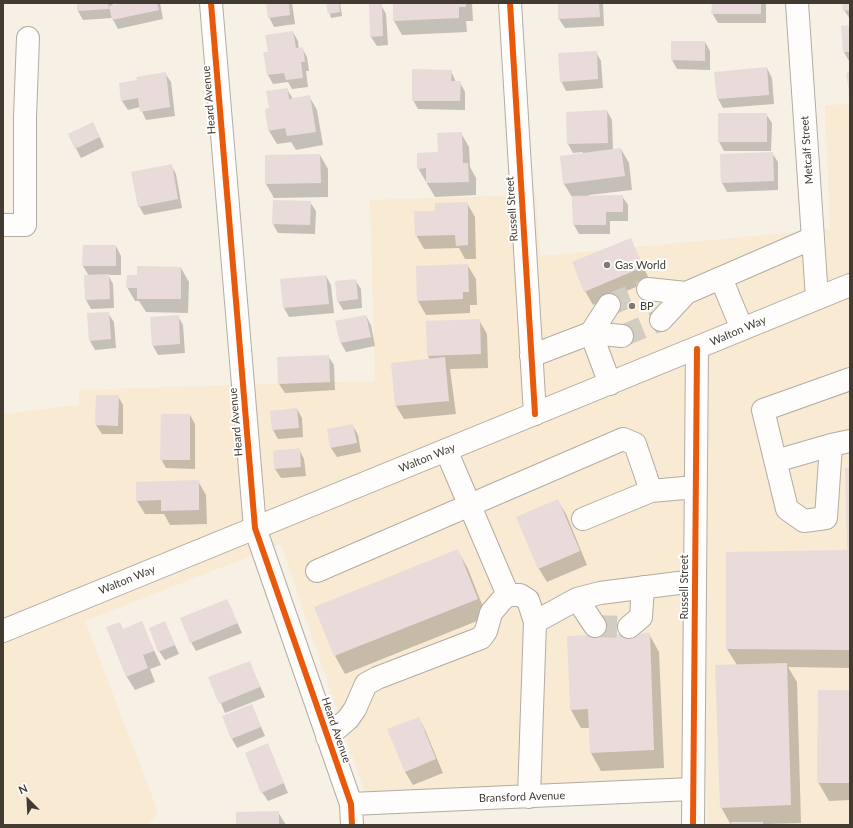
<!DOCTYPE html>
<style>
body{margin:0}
#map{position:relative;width:853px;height:828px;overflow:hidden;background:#f6f0e5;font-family:Lato,sans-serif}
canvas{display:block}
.frame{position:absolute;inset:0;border:4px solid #413b31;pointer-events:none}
.north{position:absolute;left:8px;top:780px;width:40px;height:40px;-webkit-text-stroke:3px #fff;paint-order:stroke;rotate:336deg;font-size:11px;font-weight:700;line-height:16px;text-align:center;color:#413b31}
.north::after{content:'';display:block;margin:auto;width:14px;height:18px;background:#413b31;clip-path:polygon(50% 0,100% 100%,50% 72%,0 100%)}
</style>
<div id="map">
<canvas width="853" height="828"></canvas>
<div class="frame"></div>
<div class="north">N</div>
</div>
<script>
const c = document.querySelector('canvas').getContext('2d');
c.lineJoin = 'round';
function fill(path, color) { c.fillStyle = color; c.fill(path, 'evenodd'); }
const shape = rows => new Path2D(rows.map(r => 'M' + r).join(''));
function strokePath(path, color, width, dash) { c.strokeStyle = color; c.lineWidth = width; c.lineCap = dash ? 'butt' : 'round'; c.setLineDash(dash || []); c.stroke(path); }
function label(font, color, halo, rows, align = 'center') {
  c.font = font + ' Lato,sans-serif'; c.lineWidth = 4; c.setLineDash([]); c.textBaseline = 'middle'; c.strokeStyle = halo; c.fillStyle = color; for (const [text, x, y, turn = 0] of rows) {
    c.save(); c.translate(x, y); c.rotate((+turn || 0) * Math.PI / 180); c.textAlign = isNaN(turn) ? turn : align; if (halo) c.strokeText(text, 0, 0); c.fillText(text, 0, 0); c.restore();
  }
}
fill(shape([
 [850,103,850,825,708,825,706,778,365,793,281,544,85,621,158,812,148,825,3,825,3,414,79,405,79,390,375,381,370,200,536,195,540,256,830,229,825,106]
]), '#f8ead3');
fill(shape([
 [78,3,112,3,113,6,124,3,160,3,163,19,118,29,112,18,83,20,78,11],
 [267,3,292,3,295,24,274,27,269,17],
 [327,3,340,3,342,16,331,18],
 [394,3,472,3,473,21,466,21,467,32,402,35,394,21],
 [559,3,603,3,604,26,565,28,559,19],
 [713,3,766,3,766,23,718,23,712,13],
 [843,3,850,3,850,19,844,10],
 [381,5,386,14,388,45,377,46,371,37],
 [850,26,850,61,849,61,844,52],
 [293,32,298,41,299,49,302,48,307,57,309,71,306,71,308,87,292,89,288,82,273,84,268,75,264,53,269,52],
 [672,42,705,42,710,51,710,70,677,69,672,60],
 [596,52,601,61,603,88,566,91,561,81],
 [767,68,772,78,774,104,723,108,718,99,716,73],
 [451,71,456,82,460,82,465,92,465,110,418,109,413,100],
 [165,73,171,82,175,116,146,120,140,107,128,110,122,101,138,81],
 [287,89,293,99,309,96,317,110,323,145,296,150,291,142,277,144,269,131,270,109],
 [607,111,612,120,613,150,621,149,629,163,632,190,589,195,589,197,622,196,628,205,628,221,610,221,610,234,579,234,574,225,572,197,564,184,583,152,573,153,568,144],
 [766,114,772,123,771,151,724,151,719,142],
 [98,133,104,147,81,158,69,135],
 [461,133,469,147,470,167,476,178,476,195,435,197,418,168],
 [772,153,778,162,778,190,727,192,722,183],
 [320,155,328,169,328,197,274,198,266,184],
 [171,165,176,174,182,208,144,215,139,206],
 [310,202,316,211,315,234,278,233,273,224],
 [467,203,475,217,476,259,465,259,459,248,424,249,416,235,436,212],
 [630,239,650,281,593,305,585,291],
 [84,246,116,246,121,256,121,275,108,275,113,284,114,308,91,309,86,300,89,276,83,266],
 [468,266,476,279,477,305,470,305,470,313,426,315,418,301],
 [181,268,189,282,188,313,146,312,139,301,135,301,127,287,138,276],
 [326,276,331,285,334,313,289,317,284,308,282,280],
 [355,280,361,289,362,308,343,310,338,301],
 [108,313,114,322,116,348,95,350,90,341],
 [178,316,183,325,185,353,158,355,153,346],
 [366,316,371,325,375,346,346,352,341,343,336,322],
 [479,320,487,334,488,368,450,369,456,414,404,419,396,406,430,360,428,356,427,322],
 [328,356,334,365,335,390,285,393,279,384],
 [118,396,123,405,123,434,102,434,96,425],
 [297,409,302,418,303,437,278,439,273,430],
 [190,415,195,424,195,469,166,468,161,459],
 [353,426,358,435,361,452,337,457,331,448,328,430],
 [299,449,304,459,306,476,281,478,275,469,274,451],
 [850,469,850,668,788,667,797,682,801,823,731,825,721,807,737,665,727,649,848,551],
 [198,481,206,495,207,524,170,525,164,514,145,514,137,501],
 [558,501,566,514,587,565,547,582,539,569,517,518],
 [458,551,468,569,487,617,345,674,335,656],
 [227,600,242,633,196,651,191,642],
 [141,623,161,665,150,669,155,682,135,690,127,677,123,630],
 [165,623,179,654,165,660,159,651],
 [649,634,659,652,664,768,601,771,591,753,590,728,581,728,571,710],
 [249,662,265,697,225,713,210,678],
 [850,691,850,800,829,801,818,782],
 [252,706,265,736,237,748,232,739],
 [419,718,426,732,443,773,413,785,405,772],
 [267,744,288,793,268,801,262,792],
 [278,812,286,825,237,825]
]), '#0003');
fill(shape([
 [77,3,108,3,109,9,77,11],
 [123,3,157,3,159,10,112,20,109,6],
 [266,3,289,3,290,15,268,18],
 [326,3,339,3,340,12,328,14],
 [393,3,466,3,466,7,459,7,459,18,393,21],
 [558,3,599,3,600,17,558,19],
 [712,3,761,3,761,14,711,14],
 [842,3,850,3,850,10,843,11],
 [369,4,382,4,383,36,370,37],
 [850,25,850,52,843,52,841,26],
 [293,31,296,48,303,47,305,62,301,62,303,78,286,80,284,73,267,75,263,52,268,52,265,35],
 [671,41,705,41,705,61,671,60],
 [597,51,598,79,560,82,558,53],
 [767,67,769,95,717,99,714,72],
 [412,69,452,70,451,81,461,81,460,101,412,101],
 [166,72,170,107,140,112,138,98,121,101,119,83,137,80,136,77],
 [850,72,850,91,849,91,846,73],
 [288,88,289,99,310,95,316,132,287,136,285,128,268,131,265,109,269,108,266,91],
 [607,110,608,143,567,144,566,112],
 [718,113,767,113,767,142,718,142],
 [93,122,100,137,75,149,68,134],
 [462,132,463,163,468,163,469,182,426,183,426,168,417,169,417,153,438,152,437,133],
 [621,148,625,176,563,184,560,156],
 [773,152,774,181,721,183,720,154],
 [320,154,321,183,265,184,265,155],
 [172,164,178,199,138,207,131,172],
 [623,195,623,212,606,212,606,225,573,225,572,196],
 [273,200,311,201,310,225,272,224],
 [468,202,468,245,456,246,455,235,415,236,414,211,435,211,435,203],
 [631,238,643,267,584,292,572,262],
 [83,245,116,245,116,266,82,266],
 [468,264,469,292,463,292,463,299,417,301,416,266],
 [137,266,181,267,181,299,137,299,137,288,126,288,127,275,137,275],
 [109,274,110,299,85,300,84,275],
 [326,275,329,304,283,308,280,279],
 [356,279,358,299,337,302,335,281],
 [109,312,111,339,89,341,87,313],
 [179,315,180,344,152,346,150,317],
 [366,315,371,337,340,343,335,321],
 [480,319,481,354,427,356,426,321],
 [329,355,330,382,278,384,277,357],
 [445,357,449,401,395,406,391,363],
 [96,395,119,395,118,426,95,425],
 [297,408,299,428,272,430,270,411],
 [161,414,190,414,190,460,160,460],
 [353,424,357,443,330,448,327,429],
 [300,448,301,467,274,469,273,451],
 [845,468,850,468,850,650,726,649,726,552,847,550],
 [199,480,199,510,161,511,161,500,136,501,136,482],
 [558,499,580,551,538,569,516,517],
 [458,549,478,599,334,656,314,607],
 [227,599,238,623,190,643,180,618],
 [142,621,154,651,143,655,148,668,126,677,106,627,120,622,123,629],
 [165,621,175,645,158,652,149,628],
 [650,633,654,750,590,753,588,709,570,710,567,636],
 [250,661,260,687,219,704,208,677],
 [787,663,791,805,720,808,715,665],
 [818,690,850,690,850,783,817,783],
 [252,704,261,727,231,739,222,716],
 [419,717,436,759,405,772,387,729],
 [268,743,284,783,261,793,245,753],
 [279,811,279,825,236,825,236,812],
 [731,822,763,822,763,825,731,825]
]), '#e9dbda');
strokePath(shape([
 [609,305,648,289],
 [622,336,661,320],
 [595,626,629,627]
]), '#d2ccc1', 22, [22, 11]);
const minor = shape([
 [211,3,255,528,351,804,352,825],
 [510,3,535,414],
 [797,3,817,298],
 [3,225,25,225,25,117,28,38],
 [721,278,742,329],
 [648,289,686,293,813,238],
 [661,320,686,293],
 [591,333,610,384],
 [591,333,622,336],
 [531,356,591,333,609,305],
 [850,379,763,410,787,509,804,521,826,518,831,445,850,441],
 [446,450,508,595],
 [776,461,831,445],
 [651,491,695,487],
 [317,571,623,439,635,444,651,491,583,519],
 [577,599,595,626],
 [629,627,641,617,643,587],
 [327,737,348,719,355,709,366,684,377,678,481,638,486,631,491,613,501,601,508,595,520,595,528,600,535,622,577,599,600,593,694,581],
 [529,797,535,622],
 [351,804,692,789],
 [693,825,697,349]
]);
const major = shape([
 [3,631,850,285]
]);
strokePath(minor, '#b2aca3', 24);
strokePath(major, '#b2aca3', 24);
strokePath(minor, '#fefdfb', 22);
strokePath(major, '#fefdfb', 22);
strokePath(shape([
 [211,3,255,528,351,804,352,825],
 [510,3,535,414],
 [693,825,697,349]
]), '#e8590c', 6);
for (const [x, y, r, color] of [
 [607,265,4,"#807a70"],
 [632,306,4,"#807a70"]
]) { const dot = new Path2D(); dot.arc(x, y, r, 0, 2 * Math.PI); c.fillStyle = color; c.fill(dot); strokePath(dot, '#fff', 1.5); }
label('11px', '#413b31', '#fff', [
 ["Heard Avenue",209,100,-95],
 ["Metcalf Street",807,150,-94],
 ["Russell Street",512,209,-94],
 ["Walton Way",738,331,-23],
 ["Heard Avenue",236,422,-95],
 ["Walton Way",427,458,-22],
 ["Walton Way",127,580,-22],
 ["Russell Street",684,587,-90],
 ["Heard Avenue",336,730,71],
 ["Bransford Avenue",522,797,-2]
]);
label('11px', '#413b31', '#fff', [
 ["Gas World",615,265],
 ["BP",640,306]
], 'left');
</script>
